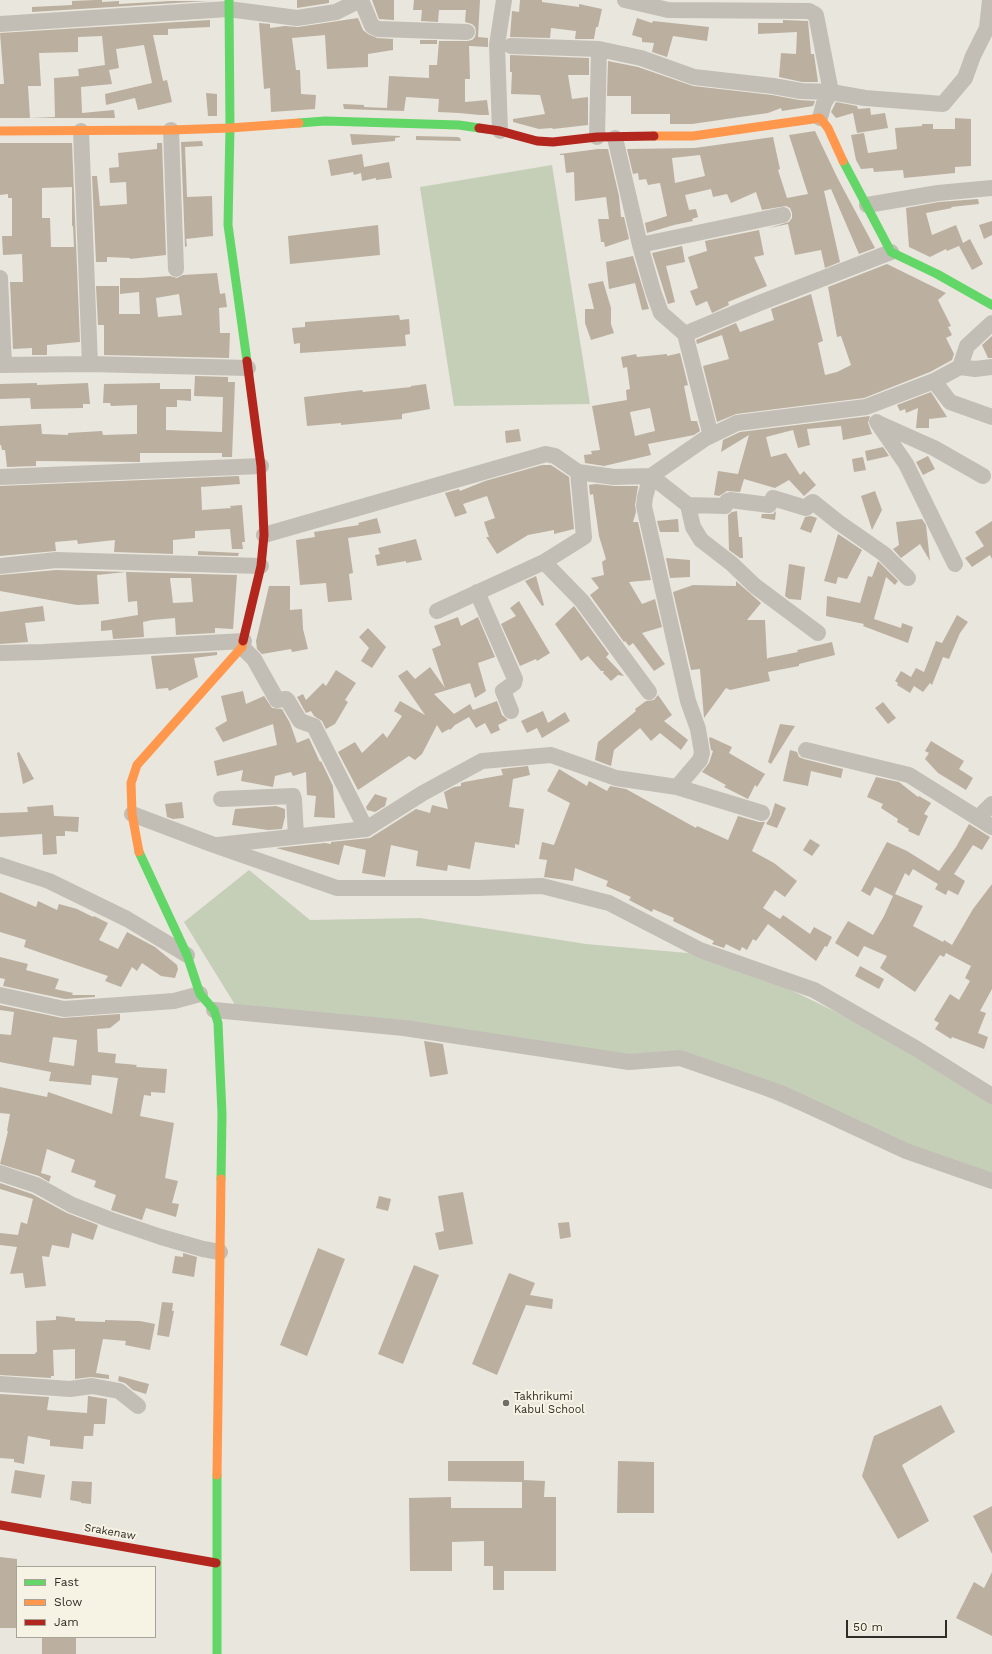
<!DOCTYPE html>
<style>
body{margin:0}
#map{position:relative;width:992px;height:1654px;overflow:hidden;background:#e9e6dd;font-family:"Work Sans",sans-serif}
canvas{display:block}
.legend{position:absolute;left:16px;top:1566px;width:140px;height:72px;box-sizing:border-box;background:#f7f3e4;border:1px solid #a8a398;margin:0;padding:5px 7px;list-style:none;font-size:12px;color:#312c26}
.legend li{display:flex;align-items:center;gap:8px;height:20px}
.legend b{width:20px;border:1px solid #a8a398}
.scale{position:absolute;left:846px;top:1620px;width:101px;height:18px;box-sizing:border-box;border:2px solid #312c26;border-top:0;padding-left:5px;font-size:12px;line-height:14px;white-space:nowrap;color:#312c26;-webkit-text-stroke:3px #f7f3e4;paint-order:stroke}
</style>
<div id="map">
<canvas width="992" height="1654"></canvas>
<ul class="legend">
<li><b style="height:5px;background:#63d668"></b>Fast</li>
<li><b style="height:5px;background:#ff974d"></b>Slow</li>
<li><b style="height:5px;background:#b3261e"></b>Jam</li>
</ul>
<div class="scale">50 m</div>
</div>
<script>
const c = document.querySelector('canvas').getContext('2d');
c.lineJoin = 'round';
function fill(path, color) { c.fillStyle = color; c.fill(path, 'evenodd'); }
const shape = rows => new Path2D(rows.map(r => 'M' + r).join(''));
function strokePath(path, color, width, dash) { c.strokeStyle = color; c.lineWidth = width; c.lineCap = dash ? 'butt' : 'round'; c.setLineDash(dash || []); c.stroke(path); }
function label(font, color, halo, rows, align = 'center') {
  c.font = font + ' "Work Sans",sans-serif'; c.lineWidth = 4; c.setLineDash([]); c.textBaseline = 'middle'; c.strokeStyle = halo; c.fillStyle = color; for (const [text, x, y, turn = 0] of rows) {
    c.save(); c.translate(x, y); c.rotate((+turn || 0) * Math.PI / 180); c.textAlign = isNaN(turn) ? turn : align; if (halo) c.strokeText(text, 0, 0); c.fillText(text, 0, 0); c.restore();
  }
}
fill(shape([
 [552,165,590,404,454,406,420,187],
 [249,870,310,920,420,918,586,944,721,956,873,1030,992,1099,992,1185,867,1139,668,1055,603,1056,237,1008,184,922]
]), '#c5cfb8');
fill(shape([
 [95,0,102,0,102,2,119,1,119,4,171,1,208,1,32,12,32,7,72,5,72,1],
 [297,0,329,0,329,3,297,8],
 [372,0,394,0,394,20,379,19],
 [414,0,480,0,478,37,488,38,488,47,469,46,470,79,465,79,465,102,487,100,489,115,480,115,459,113,438,112,439,99,406,97,404,111,344,109,343,104,364,105,364,107,387,108,389,76,429,78,429,65,437,65,439,41,467,41,472,40,475,37,476,32,475,27,472,24,465,22,466,10,439,10,438,22,421,21,422,10,413,10],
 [520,0,542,0,542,2,579,7,579,4,602,9,598,27,596,27,594,39,575,39,576,31,551,28,550,38,510,37,512,11,519,12],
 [358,18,363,30,368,34,377,38,393,39,393,50,368,54,368,67,327,69,325,35,292,38,296,70,300,70,301,94,316,95,315,109,271,112,270,88,264,89,259,23,270,24,270,28,285,26,298,27],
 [637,18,652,23,653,21,709,27,707,41,673,36,667,57,652,52,654,43,642,42,642,38,632,35],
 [210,20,210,27,168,29,168,35,153,35,163,81,167,80,172,102,138,110,135,98,106,105,105,94,152,83,144,45,116,49,119,68,109,70,112,84,81,87,82,113,114,110,115,118,0,118,0,84,4,84,0,33],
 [102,36,105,65,78,69,79,76,54,78,55,117,30,118,28,86,41,86,39,53,78,52,78,37],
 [783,20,808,21,811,54,814,54,818,82,802,82,779,77,781,53,796,54,797,32,758,34,758,23,783,23],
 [420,40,437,40,437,44,420,44],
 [510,55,589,58,589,75,568,75,572,99,588,97,588,125,553,129,552,128,539,129,513,122,513,119,545,114,540,95,511,94,512,72,510,72],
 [608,61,638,67,693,86,772,95,799,100,815,101,813,106,782,111,781,108,768,113,692,124,670,124,670,114,631,114,631,96,607,96],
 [206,93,217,94,217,116,208,116],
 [836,102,857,106,858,109,870,108,871,115,885,113,888,128,857,133,853,113,836,118,831,112],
 [955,118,971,119,971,166,955,167,955,173,904,178,903,170,874,172,873,168,861,169,856,160,851,135,864,133,868,153,897,149,895,128,922,126,922,124,933,124,933,129,955,129],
 [815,131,838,179,875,248,859,254,831,189,824,191,840,262,825,268,821,250,795,255,788,224,769,228,789,222,792,218,792,213,790,208,786,206,762,210,756,192,731,203,727,194,713,197,711,189,685,195,689,210,696,209,698,217,692,219,693,221,674,225,647,233,645,223,667,216,660,183,648,185,646,179,639,180,638,173,633,174,627,149,695,148,773,137,780,169,778,170,787,198,808,194,789,135],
 [700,155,705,176,675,183,672,158],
 [350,134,400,136,400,137,395,138,395,141,352,145],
 [416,136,458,137,460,138,461,141,416,140],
 [202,141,203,146,185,147,187,197,212,196,213,236,186,239,187,246,185,247,181,142],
 [0,143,72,143,80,342,47,345,47,355,32,355,32,348,13,349,10,282,23,282,22,254,3,255,2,236,12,236,12,198,8,198,8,194,0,195],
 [72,187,72,226,73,226,74,247,51,247,50,218,42,218,42,188],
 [157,143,162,143,166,255,130,259,130,258,107,257,107,262,96,262,92,176,97,176,100,206,127,204,126,182,110,183,109,168,119,167,118,153,157,149],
 [598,149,608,149,619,196,621,217,624,217,629,239,605,247,604,242,601,242,598,219,609,219,606,197,575,201,574,172,566,173,564,155,560,155,560,154],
 [362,154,364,167,389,162,392,178,376,180,376,178,362,181,361,173,354,175,353,172,331,176,328,160],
 [978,199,979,204,951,207,952,208,926,213,932,235,956,225,963,243,970,239,983,264,972,270,959,246,947,251,946,249,930,257,909,247,906,208,939,202],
 [992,221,992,235,984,239,979,225],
 [378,225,380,255,290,264,288,236],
 [759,230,764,255,754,257,767,286,728,302,729,305,712,313,707,301,696,306,690,291,698,288,688,257,707,251,705,241],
 [682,246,685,262,666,266,675,302,668,304,652,253],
 [633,256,649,309,642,310,635,283,609,289,606,262],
 [887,264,946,293,938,300,951,326,948,327,952,335,946,338,954,354,952,360,930,372,864,398,736,414,717,422,703,366,729,359,722,335,697,344,696,340,736,323,740,332,774,320,771,309,811,294,823,341,818,343,825,375,837,372,851,365,841,336,837,337,828,287],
 [217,273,220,294,225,293,227,307,219,308,220,333,230,333,229,358,104,355,104,325,98,325,96,286,119,286,119,314,140,314,139,292,120,294,120,278,140,278,170,276,177,278,183,275],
 [179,294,182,315,158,317,156,298],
 [603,281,611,308,611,324,614,333,591,340,585,323,585,309,594,309,588,284],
 [399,315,400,320,409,319,410,334,405,335,406,346,300,353,300,343,294,344,292,328,305,327,305,322],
 [992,336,992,358,988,358,982,345],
 [680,353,688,385,684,386,691,421,697,421,700,431,694,435,648,444,651,455,604,466,585,463,584,455,592,454,591,451,600,450,592,406,627,400,626,390,630,389,627,367,623,368,621,357,636,354,637,357,667,354,667,356],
 [650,408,655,431,635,436,630,412],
 [195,376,228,377,228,382,235,382,232,457,222,457,222,453,140,453,140,462,36,461,36,466,7,467,5,450,2,450,1,445,0,445,0,426,41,424,42,434,68,435,68,433,102,431,103,435,137,434,137,405,111,406,110,403,103,403,104,384,160,383,160,389,191,389,191,401,177,400,177,407,166,407,166,430,222,432,223,397,194,396],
 [37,383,37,385,88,383,90,404,83,404,83,408,31,409,30,398,0,399,0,384],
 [426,384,430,409,402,414,402,419,341,425,341,423,307,426,304,397,362,390,363,392,411,387,411,386],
 [931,392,947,417,929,419,929,428,916,428,918,408,906,413,905,409,900,411,897,405],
 [870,416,868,423,872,434,843,440,841,426,807,429,810,445,798,448,793,430,766,437,771,457,786,453,800,475,804,471,816,485,804,496,789,480,775,488,744,479,740,492,727,491,719,496,714,495,718,471,738,474,749,435,721,452,723,440,740,432],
 [519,429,521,441,506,443,505,431],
 [883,447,889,456,867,461,865,451],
 [928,456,935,469,923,475,916,462],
 [863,457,866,470,854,472,852,459],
 [542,465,551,465,569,477,574,529,554,534,554,530,528,535,497,554,486,537,489,537,484,522,495,518,487,496,463,504,467,513,455,517,445,493,459,489,460,491,485,481],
 [239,476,240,484,201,487,202,510,231,508,230,506,242,505,245,542,242,542,243,549,232,549,230,529,195,531,195,538,173,540,173,554,114,552,115,540,78,544,77,540,55,542,56,551,0,556,0,486],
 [596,484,614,486,638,486,635,505,636,512,633,522,638,522,651,580,629,582,642,604,655,599,662,627,642,633,665,664,654,671,633,643,629,646,625,641,624,642,590,595,599,588,591,578,604,575,602,562,606,559,599,536,593,494,590,495,589,485],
 [875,491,882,510,872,530,861,496],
 [737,511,739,537,742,537,743,558,740,558,729,550,728,515,732,512],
 [776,511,775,520,761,518,762,514,773,514],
 [811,516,817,518,811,533,800,529,805,517],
 [377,518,381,533,348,538,353,573,349,574,352,600,328,602,326,583,300,585,296,540,315,537,314,532,359,525,358,523],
 [678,519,679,532,660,532,657,521],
 [922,519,926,525,930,561,920,544,901,558,893,549,899,545,896,522],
 [992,521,992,559,990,555,972,567,965,558,984,546,975,532],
 [838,534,862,550,847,579,838,577,836,584,824,581],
 [416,539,422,560,406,563,406,561,377,566,375,555,380,554,378,548],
 [198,551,239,553,238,556,198,555],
 [666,558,690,560,690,577,670,578],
 [878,561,898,581,895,585,886,577,874,619,901,628,902,623,913,627,908,643,863,626,864,624,826,616,827,596,860,603,868,576,872,577],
 [789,564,805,567,801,600,789,599,785,596],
 [56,570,237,575,233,629,215,628,215,633,176,635,175,618,152,620,143,622,144,637,113,639,112,630,101,631,101,621,138,615,137,601,128,602,126,572,97,575,99,604,77,605,0,591,0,575],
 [170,578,191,578,193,602,173,603],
 [536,576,544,605,542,606,525,581],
 [736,581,761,603,747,620,765,620,767,659,768,658,798,652,797,650,832,642,835,655,799,664,799,666,768,672,770,681,730,690,726,688,704,718,700,669,691,670,673,592,693,585,736,586],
 [269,586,290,586,290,610,302,609,303,629,308,649,292,652,291,649,262,654,257,649,256,641],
 [519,601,550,653,537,661,536,659,520,666,501,624,516,616,510,608],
 [43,606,45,621,25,623,28,642,0,644,0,612],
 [574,606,609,654,606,657,624,676,618,675,611,681,603,673,604,671,601,671,588,656,581,661,555,624],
 [957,615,968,622,960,633,949,659,943,657,932,685,930,683,923,692,914,686,910,693,897,685,898,683,895,681,901,671,911,677,916,668,924,672,936,641,942,643],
 [458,617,461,626,478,617,495,657,478,663,486,691,475,698,470,683,434,694,454,714,470,704,473,710,497,701,502,715,508,720,498,725,500,730,491,734,485,723,476,728,469,717,455,725,450,730,449,729,442,733,437,725,422,754,415,760,409,756,358,790,338,752,355,742,362,753,383,733,387,738,402,716,394,711,400,701,425,715,398,676,407,670,415,679,430,667,445,688,432,649,441,645,434,626],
 [368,628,386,647,372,668,361,661,369,648,359,637],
 [217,652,217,655,194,658,198,677,169,691,168,688,156,689,151,656],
 [336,670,356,683,345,700,348,702,335,724,326,729,322,721,314,716,311,711,306,713,297,697,303,694,306,700,323,683,326,686],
 [243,691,246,704,264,696,272,708,282,709,290,723,297,743,309,738,320,762,321,761,333,786,335,818,314,817,316,796,307,795,306,772,293,776,291,772,275,776,273,787,241,781,243,770,217,776,214,761,277,745,273,724,223,742,215,728,227,721,221,696],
 [658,695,672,715,664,721,688,740,681,750,660,733,651,741,640,728,614,750,611,766,595,760,598,742,636,711,635,709,646,701,654,700],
 [883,702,896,718,888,724,875,708],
 [543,711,548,723,565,712,570,721,542,738,537,728,527,733,521,721],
 [780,724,795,726,771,764,768,762],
 [710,737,732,747,729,753,765,774,757,787,755,785,748,799,724,787,726,785,702,772,709,763,713,751,711,750,709,739],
 [931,741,964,761,959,769,973,778,966,790,938,773,925,759,929,753,925,751],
 [790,750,797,752,799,757,804,759,843,769,841,778,811,771,808,786,783,781],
 [19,752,34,779,23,784,17,753],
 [528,766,530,775,513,779,509,807,524,809,519,845,515,844,515,848,475,842,470,869,448,865,447,871,416,866,418,851,391,845,385,877,362,873,366,850,344,845,339,865,276,848,325,843,331,844,331,842,370,838,416,809,430,813,432,805,448,809,444,792,454,787,461,786,461,783,464,782,503,775,501,769],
 [559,769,587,786,589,781,607,791,610,786,626,789,696,828,697,826,728,840,738,816,759,822,765,822,752,851,774,863,797,881,785,897,775,890,763,908,780,919,783,915,810,934,814,927,832,937,827,947,825,946,816,961,768,924,756,941,753,939,747,950,742,947,740,951,726,944,724,948,712,944,714,941,673,921,674,918,653,909,652,912,629,900,631,897,606,886,608,881,575,868,573,881,544,877,547,860,539,859,542,842,554,845,570,803,547,791],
 [876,777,899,782,918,797,919,796,931,803,924,814,928,816,919,836,908,831,909,829,897,822,898,819,881,808,883,804,867,797],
 [375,794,387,798,385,806,375,812,367,810,366,807],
 [182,802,184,818,173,819,167,817,165,804],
 [775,803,786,808,777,828,766,824,771,816],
 [53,805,54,816,79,817,78,832,65,831,65,836,56,836,57,854,43,855,42,834,0,837,0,813,28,812,27,807],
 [276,806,285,809,285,817,282,829,268,830,232,825,235,809],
 [969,824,990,837,982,850,973,845,954,874,965,881,958,895,948,890,946,895,935,889,938,884,913,869,909,876,905,873,895,894,923,906,913,926,943,942,944,940,952,945,973,909,992,884,992,989,980,1011,986,1013,978,1033,988,1037,984,1049,952,1037,951,1039,935,1029,939,1023,934,1020,950,994,959,1000,970,981,965,978,971,966,946,953,944,957,940,955,915,992,880,968,887,956,864,946,858,957,835,943,848,921,873,935,884,916,893,896,875,887,870,896,861,891,887,842,907,851,939,871,956,847],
 [810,839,820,845,812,856,803,850],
 [0,892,36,907,38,901,57,910,59,904,77,909,93,917,94,916,108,923,99,940,118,949,127,932,155,947,177,965,178,969,175,978,161,976,142,963,137,971,132,967,121,987,105,981,108,976,24,947,26,940,0,932],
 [0,957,28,964,26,970,59,979,55,989,73,993,72,995,95,995,95,997,65,999,3,986,5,979,0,978],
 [860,966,884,979,879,989,855,976],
 [0,1005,62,1018,120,1014,120,1020,110,1028,97,1029,98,1052,116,1054,115,1063,137,1065,136,1067,167,1069,165,1093,151,1092,151,1096,144,1095,140,1116,174,1123,165,1178,178,1181,172,1203,179,1204,176,1217,146,1208,142,1220,111,1210,116,1195,94,1187,96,1181,71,1172,75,1160,47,1149,41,1173,51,1176,49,1182,39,1176,0,1164,8,1131,7,1131,10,1114,0,1113,0,1087,47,1097,48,1092,112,1114,118,1078,92,1075,91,1085,49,1081,51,1072,0,1062,0,1034,11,1035,14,1012,0,1010],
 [53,1037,77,1040,74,1066,49,1062],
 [424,1041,443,1044,448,1074,430,1077],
 [0,1183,32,1194,67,1213,98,1225,93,1240,72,1233,69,1248,52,1245,49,1257,42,1256,46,1286,25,1288,23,1273,10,1274,17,1247,0,1245,0,1233,18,1235,21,1222,27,1224,33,1199,0,1189],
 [463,1192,473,1244,439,1250,435,1233,444,1231,438,1196],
 [379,1196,391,1199,388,1211,376,1208],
 [569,1222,571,1237,560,1239,558,1223],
 [318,1248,345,1259,307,1356,280,1345],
 [183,1253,197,1257,194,1277,172,1273,175,1256,183,1257],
 [414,1265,439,1275,403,1364,378,1354],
 [509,1273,535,1283,530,1295,553,1299,552,1309,526,1305,497,1375,472,1364],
 [162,1302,173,1303,172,1311,174,1311,169,1337,157,1335],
 [56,1316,75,1318,75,1321,105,1322,105,1320,140,1321,155,1324,150,1350,125,1345,126,1341,103,1339,96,1373,109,1375,109,1379,91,1377,75,1379,75,1349,53,1350,54,1376,51,1376,51,1378,0,1375,0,1354,35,1354,35,1353,37,1352,36,1321,56,1320],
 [119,1376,149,1384,146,1394,133,1390,125,1383,118,1381],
 [0,1394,49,1397,47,1410,87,1413,88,1396,107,1399,105,1424,94,1424,93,1436,84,1436,83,1449,50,1446,50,1440,28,1436,24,1464,14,1462,14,1459,0,1458],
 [941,1405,955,1432,902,1465,929,1521,898,1539,862,1476,874,1436],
 [448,1461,524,1461,524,1480,545,1481,544,1497,556,1497,556,1571,504,1571,504,1590,493,1590,493,1566,484,1566,484,1541,452,1542,452,1571,410,1571,409,1498,451,1497,451,1508,522,1508,522,1482,448,1481],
 [618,1461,654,1462,654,1513,617,1513],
 [15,1470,45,1475,41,1498,11,1493],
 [72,1481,92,1482,91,1504,81,1503,81,1502,70,1500],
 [992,1506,992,1554,973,1516],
 [0,1557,17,1559,17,1628,0,1628],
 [992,1572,992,1636,956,1618,974,1582,984,1588],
 [42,1637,76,1637,76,1654,42,1654]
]), '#bbafa0');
strokePath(shape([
 [361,0,372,26,378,29,467,32],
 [0,24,228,9,297,18,336,12,360,0],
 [511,46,599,49,641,58,694,77,773,86,801,91,831,92,816,15,809,11,668,10,625,0],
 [820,118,824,103,831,92,865,98,943,104,965,78,973,56,987,28,990,0],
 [171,130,176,269],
 [81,131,90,364],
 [500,131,497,45,504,0],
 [597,137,599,49],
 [615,138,640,245,653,291,661,313,685,334,711,436],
 [867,205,938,193,992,188],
 [640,245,783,215],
 [0,278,4,365],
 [685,334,757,304,891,252],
 [0,365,90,364,248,368],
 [960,367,975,369,992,367],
 [934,381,950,402,992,417],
 [877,422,906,464,955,564],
 [878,423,934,448,983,476],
 [0,477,261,466],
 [688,505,725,506,727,501,730,500,769,505,773,498,806,508,811,503,813,502,838,522,884,554,908,578],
 [264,535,546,454,555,456,578,472,614,477,651,476,706,438,737,423,866,407,934,381,960,367,967,346,992,323],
 [544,562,582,601,649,692],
 [0,566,56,560,261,566],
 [477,592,515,679,514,683,503,691,511,711],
 [437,611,544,562,584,537,578,472],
 [242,647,254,659,277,700,286,699,288,701,300,721,314,726,366,829],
 [0,653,43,652,244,641],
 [806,750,909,775,992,827],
 [677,787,700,760,702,753,698,729,688,701,644,506,645,497,651,476,688,505,693,527,701,540,732,564,755,586,818,633],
 [221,799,293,796,294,799,296,836],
 [132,814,214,845,337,888,477,888,542,886,609,903,700,950,814,990,917,1049,992,1096],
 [978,818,992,804],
 [218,845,366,829,423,793,482,761,551,755,616,778,677,787,762,813],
 [0,865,49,881,127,919,187,955],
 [0,995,64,1009,174,1001,200,994],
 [214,1010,404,1028,629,1062,680,1058,781,1093,906,1151,992,1181],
 [0,1173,36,1185,72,1205,111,1220,161,1237,203,1249,220,1252],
 [0,1384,70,1389,92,1386,119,1391,138,1406]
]), '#c2beb6', 16);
strokePath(shape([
 [229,0,230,128,228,225,247,361],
 [299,123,325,121,459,125,479,128],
 [843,161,891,252,937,274,992,305],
 [139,852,187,955,200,994,214,1010,218,1023,222,1114,221,1179],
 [217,1654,217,1475]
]), '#63d668', 9);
strokePath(shape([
 [0,131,171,130,230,128,299,123],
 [654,136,693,136,820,118,828,128,843,161],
 [139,852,132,814,131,783,137,765,242,647,243,641],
 [217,1475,221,1179]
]), '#ff974d', 9);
strokePath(shape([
 [479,128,500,131,537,141,553,142,597,137,654,136],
 [243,641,261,566,264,535,261,466,247,361],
 [0,1525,216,1563]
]), '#b3261e', 9);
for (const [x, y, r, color] of [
 [506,1403,4,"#716d66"]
]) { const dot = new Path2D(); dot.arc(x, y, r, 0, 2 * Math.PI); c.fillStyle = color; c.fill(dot); strokePath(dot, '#f7f3e4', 1.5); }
label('11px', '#312c26', '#f7f3e4', [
 ["Takhrikumi",514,1397],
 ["Kabul School",514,1410]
], 'left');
label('11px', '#312c26', '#f7f3e4', [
 ["Srakenaw",110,1532,10]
]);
</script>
